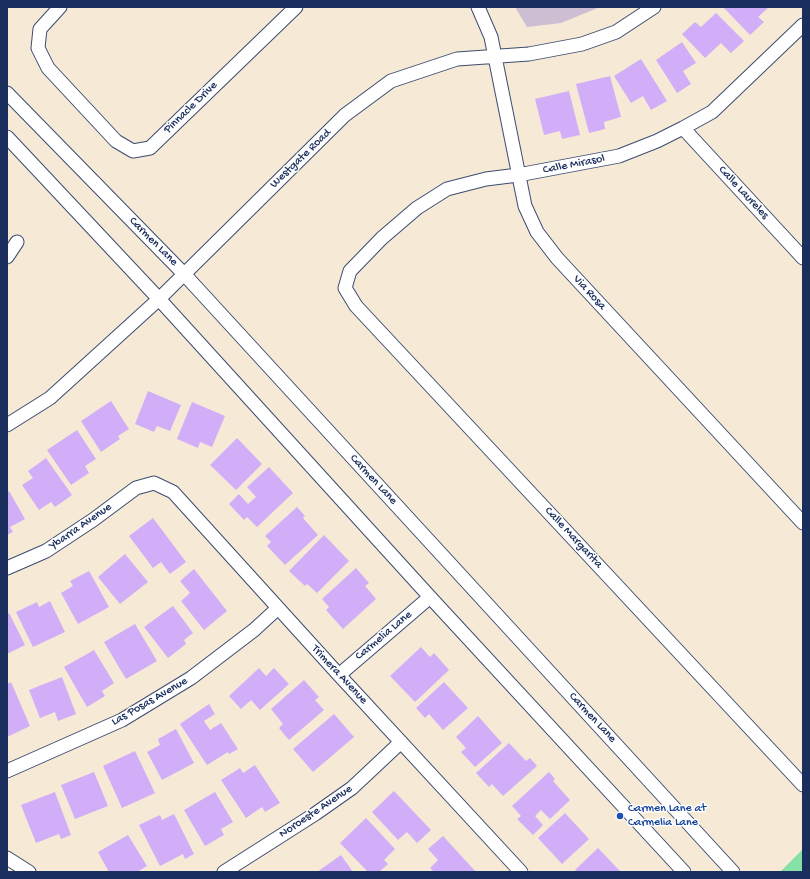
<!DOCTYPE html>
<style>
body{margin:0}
#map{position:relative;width:810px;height:879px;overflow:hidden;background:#f6ead6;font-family:"Gochi Hand",sans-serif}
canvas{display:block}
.frame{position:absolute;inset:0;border:8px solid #1b2f5e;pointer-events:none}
</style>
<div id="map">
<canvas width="810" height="879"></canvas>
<div class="frame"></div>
</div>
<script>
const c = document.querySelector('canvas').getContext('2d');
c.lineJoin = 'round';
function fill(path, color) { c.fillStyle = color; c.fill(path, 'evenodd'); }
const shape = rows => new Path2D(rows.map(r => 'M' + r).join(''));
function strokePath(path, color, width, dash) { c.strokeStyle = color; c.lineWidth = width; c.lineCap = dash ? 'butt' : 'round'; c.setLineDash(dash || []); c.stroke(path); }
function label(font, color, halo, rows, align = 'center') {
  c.font = font + ' "Gochi Hand",sans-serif'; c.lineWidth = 3; c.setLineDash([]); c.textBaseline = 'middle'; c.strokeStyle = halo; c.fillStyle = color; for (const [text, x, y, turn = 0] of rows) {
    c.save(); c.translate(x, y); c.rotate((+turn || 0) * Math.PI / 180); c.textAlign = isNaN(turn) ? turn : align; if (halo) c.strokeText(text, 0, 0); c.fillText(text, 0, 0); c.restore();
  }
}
fill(shape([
 [515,7,600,7,561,23,527,27]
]), '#cdbed3');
fill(shape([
 [803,849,803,872,780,872]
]), '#87e1a7');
fill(shape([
 [723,7,769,7,758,17,764,22,750,35],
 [716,13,744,41,731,53,721,43,705,58,682,34,695,22,701,27],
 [682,42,696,63,683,71,691,84,677,93,656,60],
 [641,59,667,101,651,110,643,96,631,103,614,76],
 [610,76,621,117,604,122,605,129,589,133,576,84],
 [569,91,580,135,562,139,560,131,544,135,535,99],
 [148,391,181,405,170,431,157,426,154,432,135,424],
 [111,401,129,429,118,436,120,439,101,452,81,421],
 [192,402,225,416,212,447,200,442,198,448,177,439],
 [77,430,96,459,85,466,89,473,71,485,47,450],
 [237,438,262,464,236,490,210,465],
 [46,458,72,495,55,507,51,502,39,510,22,485,33,478,28,471],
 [269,467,293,493,257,527,247,517,244,520,229,504,239,494,248,504,256,497,247,487],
 [9,491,25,519,10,527,13,532,7,535,7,493],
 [297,507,305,516,303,518,318,535,285,565,267,546,271,542,265,536],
 [153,518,186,562,170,574,161,562,153,568,129,536],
 [324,535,349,561,317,593,307,584,305,586,289,571],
 [125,554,148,582,120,604,98,577],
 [356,568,369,583,365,586,376,599,343,629,326,610,329,607,322,599],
 [194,569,227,611,204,630,181,601,190,593,180,581],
 [89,571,109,607,78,624,61,593,73,586,70,581],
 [50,601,65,632,33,647,16,612,37,602,39,607],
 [173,606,193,633,184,640,186,644,168,658,144,627],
 [9,613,25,645,7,654,7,615],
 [135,624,157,661,126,679,104,642],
 [421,647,430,657,434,653,449,670,415,702,390,676],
 [94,650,114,683,102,691,105,696,87,707,64,667],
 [259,668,266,676,274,668,289,684,260,710,251,700,241,709,229,696],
 [62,677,76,714,58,721,55,712,40,718,29,690],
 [304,680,319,697,315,700,324,710,289,740,279,728,283,724,271,709],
 [11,682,30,726,7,737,7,684],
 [444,682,468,708,443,730,429,714,425,718,416,708],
 [209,704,215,714,204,721,210,730,221,723,238,749,229,754,228,752,207,765,180,724],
 [334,714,354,737,313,772,293,749],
 [478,716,502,743,475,767,461,752,466,748,456,737],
 [176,729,194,763,162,780,147,752,160,745,158,739],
 [509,743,526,761,530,758,537,766,503,796,492,784,489,787,476,773],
 [135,751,155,793,122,808,103,766],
 [255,765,280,803,265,812,262,807,246,818,221,780,240,768,243,773],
 [94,772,108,806,75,819,61,785],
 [549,772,555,779,553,781,570,800,550,819,541,810,535,816,543,825,533,835,517,819,521,816,512,806],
 [394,791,431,830,417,843,407,832,398,840,372,812],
 [55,792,71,835,61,839,59,834,36,843,21,805],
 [215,792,233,822,221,829,224,835,205,846,184,810],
 [565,813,589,839,562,864,538,838],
 [174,814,194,854,185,859,183,854,160,866,139,825,160,815,162,820],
 [366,818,395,849,384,860,388,864,379,872,368,872,340,843],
 [128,835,147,866,137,872,109,872,98,852],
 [443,836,476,872,434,872,430,868,438,860,428,849],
 [598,848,621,872,577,872,575,870],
 [341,855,353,872,317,872]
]), '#d1aef7');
const street = shape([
 [60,7,40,29,38,48,48,68,116,141,133,151,150,148,296,7],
 [478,7,491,37,525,206,537,232,557,258,803,523],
 [803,25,712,112,683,128,657,141,619,156,518,175,486,179,447,189,417,208,382,238,350,271,345,288,356,306,803,785],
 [7,93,184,274,733,872],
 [683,128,803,258],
 [7,137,159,299,430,597,684,872],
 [7,257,17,242],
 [7,425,50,398,159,299,345,115,391,81,457,59,529,54,582,44,616,32,654,7],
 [7,568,46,551,93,520,136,488,154,483,173,492,339,675,521,872],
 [339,675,430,597],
 [7,771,122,720,191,678,254,630,278,608],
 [7,858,29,872],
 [224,872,315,814,352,788,401,742]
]);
strokePath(street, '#3c4b70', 15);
strokePath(street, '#fff', 13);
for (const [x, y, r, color] of [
 [620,816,4,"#1a4fb4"]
]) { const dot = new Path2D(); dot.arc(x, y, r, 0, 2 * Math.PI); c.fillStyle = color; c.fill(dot); strokePath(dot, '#fff', 1.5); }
label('12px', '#1b2f5e', '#fff', [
 ["Pinnacle Drive",191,108,-44],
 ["Westgate Road",301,159,-44],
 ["Calle Mirasol",574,165,-11],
 ["Calle Laureles",743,193,47],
 ["Carmen Lane",153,242,45],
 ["Via Rosa",589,293,47],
 ["Carmen Lane",373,480,47],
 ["Ybarra Avenue",81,527,-35],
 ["Calle Margarita",573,538,47],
 ["Carmelia Lane",384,636,-40],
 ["Trimera Avenue",339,675,47],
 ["Las Posas Avenue",150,702,-30],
 ["Carmen Lane",592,718,47],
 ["Noroeste Avenue",316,812,-34]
]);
label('12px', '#164399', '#fff', [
 ["Carmen Lane at",628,809],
 ["Carmelia Lane",628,823]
], 'left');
</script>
